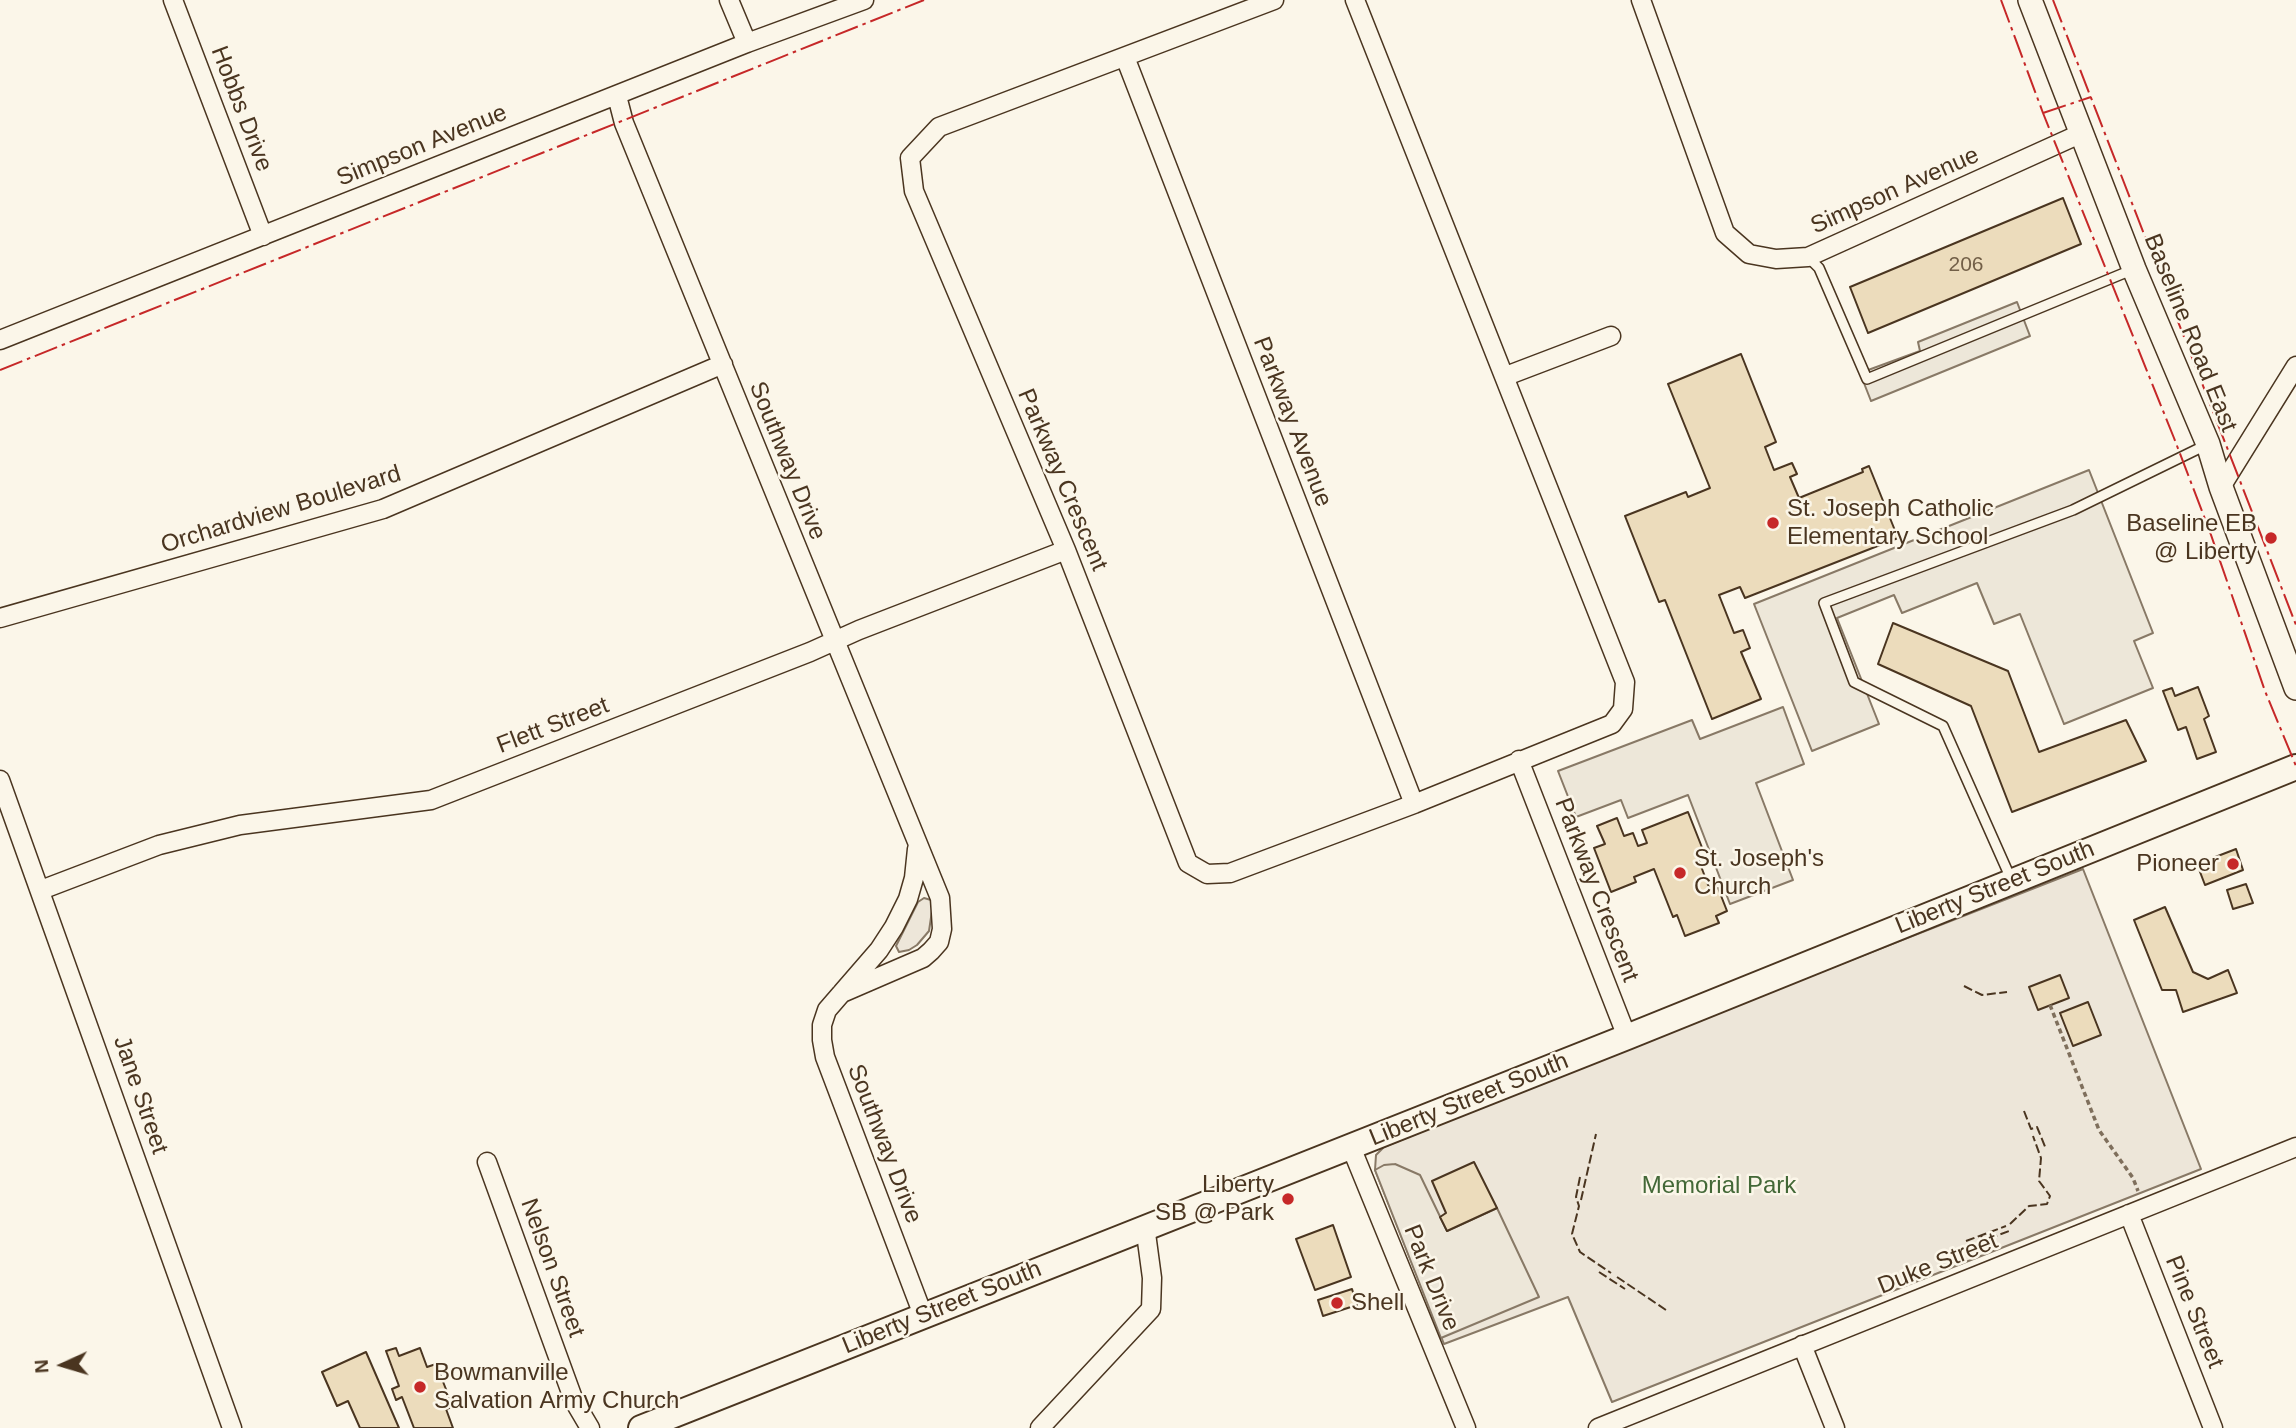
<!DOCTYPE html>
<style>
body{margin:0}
#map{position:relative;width:2296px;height:1428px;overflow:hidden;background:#fbf6e9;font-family:Arial,sans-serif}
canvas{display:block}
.north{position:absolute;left:28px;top:1330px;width:70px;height:70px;-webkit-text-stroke:5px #fbf6e9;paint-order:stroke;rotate:266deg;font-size:19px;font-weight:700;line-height:28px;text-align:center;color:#4a3520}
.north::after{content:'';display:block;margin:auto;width:24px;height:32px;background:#4a3520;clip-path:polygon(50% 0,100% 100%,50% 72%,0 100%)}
</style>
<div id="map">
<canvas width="2296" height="1428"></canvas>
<div class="north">N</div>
</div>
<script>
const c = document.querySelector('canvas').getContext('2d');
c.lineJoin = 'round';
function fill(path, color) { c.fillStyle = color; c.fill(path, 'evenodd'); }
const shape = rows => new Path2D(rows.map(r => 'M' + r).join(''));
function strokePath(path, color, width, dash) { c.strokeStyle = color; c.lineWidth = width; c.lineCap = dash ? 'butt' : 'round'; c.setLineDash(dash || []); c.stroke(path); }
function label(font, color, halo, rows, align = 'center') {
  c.font = font + ' Arial,sans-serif'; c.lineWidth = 5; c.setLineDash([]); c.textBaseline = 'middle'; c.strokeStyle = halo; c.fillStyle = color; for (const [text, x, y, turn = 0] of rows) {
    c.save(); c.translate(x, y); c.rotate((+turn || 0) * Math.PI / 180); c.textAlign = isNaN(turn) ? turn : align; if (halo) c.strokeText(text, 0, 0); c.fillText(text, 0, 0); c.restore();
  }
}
const green = shape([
 [2083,869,2201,1169,1612,1402,1568,1297,1444,1344,1375,1170,1376,1155,1384,1147,1622,1050,2083,869],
 [924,898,931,900,933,904,929,931,917,945,909,950,899,952,896,946,918,902,924,898]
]);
fill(green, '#ede6d9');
strokePath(green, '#887966', 2);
const parking = shape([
 [2017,302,2030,336,1871,401,1860,373,1920,351,1918,342,2017,302],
 [2089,470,2153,633,2134,641,2153,688,2064,724,2020,614,1994,624,1977,583,1902,613,1894,595,1837,618,1879,724,1812,751,1754,604,2089,470],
 [1783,707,1804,764,1756,783,1793,880,1730,904,1688,795,1628,818,1621,800,1576,817,1558,771,1692,720,1700,739,1783,707],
 [1395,1164,1420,1175,1447,1231,1497,1208,1539,1297,1441,1338,1375,1170,1384,1165,1395,1164]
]);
fill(parking, '#ede7d9');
strokePath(parking, '#887966', 2);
const building = shape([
 [2063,198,2081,244,1868,333,1850,287,2063,198],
 [1741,354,1776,442,1765,447,1774,470,1792,463,1797,474,1790,477,1799,498,1863,472,1862,469,1869,466,1898,538,1745,598,1740,587,1719,595,1734,633,1743,630,1750,648,1741,652,1761,699,1712,719,1665,600,1659,602,1625,516,1686,492,1688,497,1710,488,1668,384,1741,354],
 [1893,623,2008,671,2039,752,2126,720,2146,761,2012,812,1971,706,1878,664,1893,623],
 [2198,687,2209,716,2204,719,2216,752,2197,759,2186,727,2178,730,2163,691,2172,688,2175,696,2198,687],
 [1688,812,1703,850,1696,853,1710,890,1718,888,1727,911,1716,916,1719,923,1685,936,1677,915,1673,917,1654,869,1634,877,1636,882,1611,892,1594,848,1605,844,1597,826,1617,818,1624,836,1633,833,1638,846,1647,843,1642,830,1688,812],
 [2236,849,2243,870,2205,885,2197,864,2236,849],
 [2246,884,2253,903,2233,909,2227,890,2246,884],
 [2165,907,2193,972,2208,979,2228,970,2237,993,2183,1012,2176,990,2162,990,2134,920,2165,907],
 [2060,975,2069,998,2038,1010,2029,987,2060,975],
 [2088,1002,2101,1035,2073,1046,2060,1013,2088,1002],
 [1474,1162,1497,1208,1447,1231,1440,1217,1446,1213,1432,1181,1474,1162],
 [1333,1225,1351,1277,1315,1290,1296,1239,1333,1225],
 [1352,1289,1357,1305,1323,1316,1318,1300,1352,1289],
 [396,1348,399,1356,420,1348,427,1367,436,1364,453,1407,446,1409,453,1428,414,1428,402,1397,396,1400,392,1389,399,1386,386,1351,396,1348],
 [366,1352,399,1428,360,1428,348,1401,337,1406,322,1372,366,1352]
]);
fill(building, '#ecdcbc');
strokePath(building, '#4a3520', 2);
const service = shape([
 [1808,257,1819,268,1867,379,2134,269],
 [2011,879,1943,726,1854,682,1824,603,2073,510,2206,445]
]);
const minor = shape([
 [173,0,263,236],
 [729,0,747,43],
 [1274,0,939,127,910,158,914,191,1066,550,1188,863,1207,874,1230,873,1414,804,1612,724,1623,709,1625,682,1355,0],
 [1641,0,1725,233,1749,254,1776,259,1808,257,2082,133],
 [1125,57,1414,804],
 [617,96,624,123,940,898,942,929,939,942,931,951,923,958,842,993],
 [0,340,747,43,864,0],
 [1506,376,1611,336],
 [2221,487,2296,366],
 [0,618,383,509,723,364],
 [1519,760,1627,1037],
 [0,780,232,1428],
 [917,849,914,878,908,899,894,927,879,950,827,1010,822,1025,822,1040,825,1057,923,1315],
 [41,890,159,845,240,825,431,800,810,652,859,630,1066,550],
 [1351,1147,1466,1428],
 [487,1162,574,1401,590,1428],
 [2129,1214,2213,1428],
 [1802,1345,1835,1428],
 [1040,1428,1151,1309,1152,1278,1145,1226],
 [1598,1428,2296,1147]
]);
const tertiary = shape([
 [2030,0,2134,269,2208,444,2221,487,2296,688]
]);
const secondary = shape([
 [641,1428,1627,1037,2296,767]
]);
strokePath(service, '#4a3520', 12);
strokePath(minor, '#4a3520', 21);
strokePath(tertiary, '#4a3520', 26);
strokePath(secondary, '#4a3520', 28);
strokePath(shape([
 [2050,1005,2099,1130,2133,1178,2138,1191]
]), '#7f6f5c', 3.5, [5, 3.5]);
strokePath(service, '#fbf6e9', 9);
strokePath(minor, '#fbf6e9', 18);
strokePath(tertiary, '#fbf6e9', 23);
strokePath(secondary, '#fbf6e9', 24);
strokePath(shape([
 [1964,986,1982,995,2007,992],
 [2024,1111,2031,1129,2037,1127,2046,1149],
 [1580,1177,1576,1197,1579,1206,1572,1234,1580,1252,1611,1273],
 [1581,1200,1596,1134],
 [2010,1224,2029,1206,2047,1204,2050,1196,2039,1181,2041,1158,2033,1136],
 [1981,1235,1983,1241,2009,1231],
 [1966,1241,2006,1226],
 [1599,1272,1625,1289],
 [1617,1277,1666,1310]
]), '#4a3520', 2, [9, 3.5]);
strokePath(shape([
 [2001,0,2043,113,2174,438,2210,532,2265,691,2296,766],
 [2053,0,2296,625],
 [2043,113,2091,97],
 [0,370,924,0]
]), '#c62828', 2, [24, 5, 3.5, 5]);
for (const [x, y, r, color] of [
 [1773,523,7,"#c62828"],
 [2271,538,7,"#c62828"],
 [2233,864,7,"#c62828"],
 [1680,873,7,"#c62828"],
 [1288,1199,7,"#c62828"],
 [1337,1303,7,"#c62828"],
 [420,1387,7,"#c62828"]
]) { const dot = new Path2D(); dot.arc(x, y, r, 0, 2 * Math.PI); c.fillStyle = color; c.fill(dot); strokePath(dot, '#fbf6e9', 2.5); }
label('21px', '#725f47', null, [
 ["206",1966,265]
]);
label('24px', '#4a3520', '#fbf6e9', [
 ["Hobbs Drive",241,109,69],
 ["Simpson Avenue",422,146,-22],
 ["Simpson Avenue",1895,191,-24],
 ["Baseline Road East",2190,333,68],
 ["Parkway Avenue",1292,422,69],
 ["Southway Drive",787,461,68],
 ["Parkway Crescent",1062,480,67],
 ["Orchardview Boulevard",281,510,-17],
 ["Flett Street",553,726,-21],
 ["Liberty Street South",1995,888,-22],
 ["Parkway Crescent",1596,890,69],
 ["Jane Street",140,1095,71],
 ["Liberty Street South",1469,1100,-22],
 ["Southway Drive",884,1144,69],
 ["Duke Street",1938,1264,-22],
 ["Nelson Street",552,1268,70],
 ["Park Drive",1431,1278,68],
 ["Liberty Street South",942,1308,-22],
 ["Pine Street",2194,1312,68]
]);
label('24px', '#4a3520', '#fbf6e9', [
 ["St. Joseph Catholic",1787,509],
 ["Elementary School",1787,537],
 ["Baseline EB",2257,524,"right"],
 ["@ Liberty",2257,552,"right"],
 ["St. Joseph's",1694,859],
 ["Church",1694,887],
 ["Pioneer",2219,864,"right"],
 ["Liberty",1274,1185,"right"],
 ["SB @ Park",1274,1213,"right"],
 ["Shell",1351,1303],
 ["Bowmanville",434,1373],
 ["Salvation Army Church",434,1401]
], 'left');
label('24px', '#436837', '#fbf6e9', [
 ["Memorial Park",1719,1186]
]);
</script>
